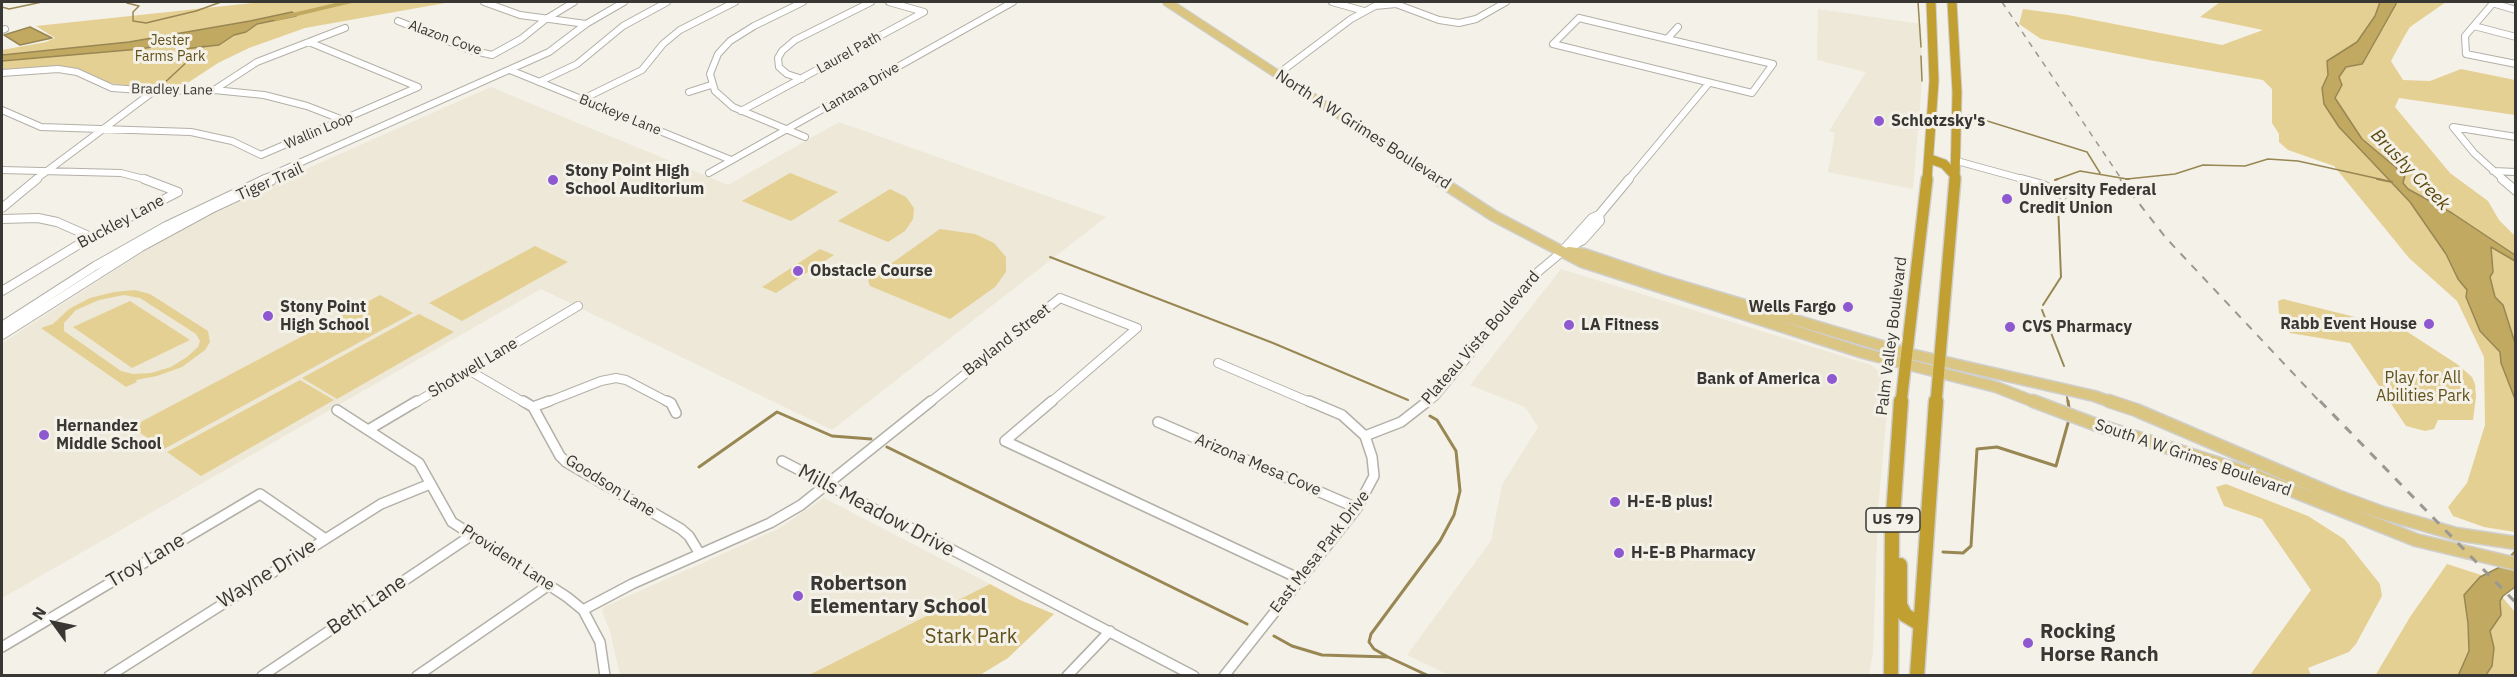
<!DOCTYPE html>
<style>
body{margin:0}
#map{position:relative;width:2517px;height:677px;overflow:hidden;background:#f4f1e8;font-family:"IBM Plex Sans",sans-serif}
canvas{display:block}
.frame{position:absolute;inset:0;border:3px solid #383733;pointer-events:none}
.north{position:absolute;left:24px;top:593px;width:60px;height:60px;-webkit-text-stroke:4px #f4f1e8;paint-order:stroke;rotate:303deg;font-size:16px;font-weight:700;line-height:24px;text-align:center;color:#383733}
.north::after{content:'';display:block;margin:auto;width:21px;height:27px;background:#383733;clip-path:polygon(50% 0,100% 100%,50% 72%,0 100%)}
</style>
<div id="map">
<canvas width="2517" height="677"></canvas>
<div class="frame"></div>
<div class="north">N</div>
</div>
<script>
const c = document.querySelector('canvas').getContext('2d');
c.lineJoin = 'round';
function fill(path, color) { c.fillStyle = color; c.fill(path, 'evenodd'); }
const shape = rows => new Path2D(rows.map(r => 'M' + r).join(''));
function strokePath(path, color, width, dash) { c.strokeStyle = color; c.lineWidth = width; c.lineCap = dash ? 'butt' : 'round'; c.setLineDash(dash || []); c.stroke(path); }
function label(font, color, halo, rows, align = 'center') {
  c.font = font + ' "IBM Plex Sans",sans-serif'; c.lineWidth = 6; c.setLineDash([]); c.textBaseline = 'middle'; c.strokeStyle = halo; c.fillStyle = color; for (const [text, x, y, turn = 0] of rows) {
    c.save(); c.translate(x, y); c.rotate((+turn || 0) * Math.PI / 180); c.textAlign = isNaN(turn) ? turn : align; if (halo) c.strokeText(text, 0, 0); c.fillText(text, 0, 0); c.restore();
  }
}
fill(shape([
 [1818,9,1921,24,1922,81,1913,189,1828,172,1835,133,1829,131,1866,72,1817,60],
 [491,87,728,185,839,122,1106,217,832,430,541,289,2,598,2,343,171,234,243,197],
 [1561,269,1871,365,1890,380,1878,509,1873,653,1869,675,1451,676,1407,655,1491,541,1502,485,1538,427,1525,407,1470,385],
 [824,498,990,584,809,675,620,675,610,631,602,611,604,607,778,529]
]), '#ede8d7');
fill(shape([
 [262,2,451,2,305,28,249,48,218,63,180,88,130,88,107,82,70,67,34,67,2,71,2,50,46,42,55,38,36,26],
 [2220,2,2446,2,2410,27,2404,37,2391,61,2403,80,2430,81,2461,69,2515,80,2515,115,2399,98,2395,107,2450,173,2488,201,2499,220,2515,236,2515,532,2484,527,2453,516,2448,507,2467,483,2485,425,2484,357,2457,301,2409,258,2334,166,2288,150,2279,142,2279,134,2272,123,2272,89,2263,80,2149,60,2041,39,2019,24,2023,9,2068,15,2222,45,2263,30,2200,17],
 [790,173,838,192,791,221,742,201],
 [890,189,906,197,914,208,913,219,905,231,888,242,838,221],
 [940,229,975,234,994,243,1006,257,1006,272,995,287,950,319,870,286,868,280],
 [535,246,568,262,462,321,429,303],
 [820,249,834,255,776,293,762,287],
 [135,290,150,294,208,331,210,342,205,350,182,367,157,376,136,380,137,382,126,387,41,328,53,324,69,309,90,298,114,292],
 [124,295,140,298,196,334,200,341,198,347,187,357,171,367,151,373,133,374,121,371,64,331,64,323,76,310,99,300],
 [380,295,413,313,164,449,136,430,135,425],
 [2283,299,2403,329,2457,364,2472,377,2475,384,2476,397,2473,420,2438,420,2434,429,2425,431,2406,426,2350,343,2290,333,2279,313,2278,301],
 [130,301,190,340,132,368,73,327],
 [419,314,454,332,337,399,302,378],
 [300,380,334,400,201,476,167,452],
 [2226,484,2308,516,2344,539,2380,584,2382,596,2356,644,2349,652,2308,668,2311,675,2250,675,2311,590,2262,519,2224,506,2216,487],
 [2447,564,2484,576,2515,612,2515,675,2375,676,2410,617],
 [990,584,1020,600,1054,614,1008,658,980,675,809,675]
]), '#e5d094');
const water = shape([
 [2380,2,2396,2,2396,4,2364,61,2362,64,2346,67,2339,77,2342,85,2335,98,2362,139,2405,175,2403,183,2408,189,2452,213,2515,255,2515,261,2491,247,2493,272,2490,277,2495,297,2503,305,2515,343,2515,399,2501,363,2500,352,2480,331,2466,297,2467,290,2458,279,2446,254,2410,202,2339,127,2324,104,2322,88,2328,75,2327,61,2357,42,2375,16,2380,2],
 [292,12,296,16,257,24,246,32,234,35,219,45,184,49,189,41,140,49,2,61,2,55,129,42,250,21,292,12],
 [30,27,52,38,20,45,4,35,30,27],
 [2515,551,2515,587,2503,596,2500,601,2501,615,2490,631,2494,648,2492,666,2486,675,2458,676,2469,651,2468,623,2464,595,2480,577,2500,567,2515,551]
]);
fill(water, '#c1a961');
strokePath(water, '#988753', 1.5);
strokePath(shape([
 [132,2,127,3,139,6,133,12,133,21,146,23,196,11,221,2],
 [1918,2,1921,47],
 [2,7,9,9,42,2],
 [1921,56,1922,81],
 [160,87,204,46],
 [1968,115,2087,152,2100,173],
 [2055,180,2080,171,2127,179,2175,174,2203,165,2245,166,2268,159,2298,161,2384,180]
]), '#988753', 1.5);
strokePath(shape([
 [2126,179,2129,179],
 [2377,179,2392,182],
 [2055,180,2058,179],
 [1050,257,1273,343,1408,400],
 [2043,305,2061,277,2058,204],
 [2042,310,2064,366],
 [2067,397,2068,403]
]), '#988753', 2);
strokePath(shape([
 [2068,401,2069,408],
 [887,447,1247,624],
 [699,467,777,412,832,436,871,439],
 [1943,552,1963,553,1971,546,1977,449,1997,447,2056,466,2068,423],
 [1274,636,1292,646,1322,655,1388,657,1429,676],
 [1388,657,1374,649,1369,642,1371,634,1440,541,1454,515,1460,491,1456,451,1437,420,1430,416]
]), '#988753', 3);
fill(shape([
 [340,2,356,2,276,21,271,18,340,2]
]), '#c1a961');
const minorFar2 = shape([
 [484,2,520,15,586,24],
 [803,2,754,26,730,41,718,54,710,74,715,91,733,107,805,137],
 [1332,2,1364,11],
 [2494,2,2465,36,2466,54,2516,64],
 [2492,3,2516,10],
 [1579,18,1667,39,1773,64,1752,93,1553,44,1579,18],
 [398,21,470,50,492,55,521,39,546,19,574,2],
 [2474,26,2516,37],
 [2,30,5,29],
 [1667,39,1678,27],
 [510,70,731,160],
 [2,73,58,69,77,72,112,88,154,91,214,90,264,95,307,106,343,120],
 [1278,74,1351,19,1375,6,1396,4,1439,20,1459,23,1476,19,1506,2],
 [802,79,787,74,779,67,778,58,782,51,795,40,871,2],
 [539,82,577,64,623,26,667,2],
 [214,90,257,62,345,28],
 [689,92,711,85],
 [581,100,642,70,663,44,680,30,735,2],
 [2,110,41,127,191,132,232,141,261,155,418,87,309,42],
 [741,111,924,12,889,2],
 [1957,161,2026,180],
 [2,170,121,173,148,180],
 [2493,171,2516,172],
 [709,173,1013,2],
 [35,180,154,91],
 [261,180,549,52,586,24,624,2],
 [1628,180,1709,83],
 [2504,180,2474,153,2453,127,2516,137]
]);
const minorFar1 = shape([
 [2021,179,2043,185,2063,195],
 [2502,179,2516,191],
 [2,208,37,179],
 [2,219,38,218,57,222,91,237],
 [1565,248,1592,218,1599,215],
 [2,291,91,237,178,192,144,179],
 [2,326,95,266,166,226,265,179],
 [2,335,141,247,211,209,271,181],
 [1218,363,1312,403],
 [470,371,525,403],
 [415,403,578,306],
 [545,403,601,381,616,378,626,380,670,403],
 [929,403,1060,298,1137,328,1050,403],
 [1426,403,1435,396,1539,271,1563,251,1583,240,1600,221,1599,215,1629,179]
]);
const minor = shape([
 [523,401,533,407,560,456,566,462,681,529,689,536,700,554],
 [667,401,671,403,676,413],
 [1052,401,1005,441,1300,579],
 [533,407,549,401],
 [337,410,419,463,452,522,567,597,583,610,600,642,605,676],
 [1158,422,1357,508],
 [368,430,417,401],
 [1365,436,1401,422,1428,401],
 [782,461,1194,676],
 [583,610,632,584,770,523,801,505,931,401],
 [2,647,260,494,324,538],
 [109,676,381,504,430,484],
 [262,676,472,535],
 [417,676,549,585],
 [1067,676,1110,631],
 [1224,676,1357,508,1374,476,1372,457,1365,436,1342,415,1309,401]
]);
const majorFar2 = shape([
 [1167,2,1439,180]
]);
const majorFar1 = shape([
 [1437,179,1494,216,1582,262,1863,353,1996,387,2037,403],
 [1569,252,1584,254,1661,280,1906,353,2094,396,2114,403]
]);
const major = shape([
 [2033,401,2094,424,2248,473,2416,540,2516,564],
 [2109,401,2136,410,2337,496,2383,513,2456,534,2516,543]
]);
const highwayFar2 = shape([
 [1952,2,1957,92,1955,180],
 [1930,159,1944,164,1956,177],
 [1927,180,1934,81,1931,2]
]);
const highwayFar1 = shape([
 [1901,403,1927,179],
 [1936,403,1955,179]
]);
const highway = shape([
 [1900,565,1900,605,1905,615,1920,624],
 [1891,676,1892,531,1901,401],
 [1917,676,1936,401]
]);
strokePath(minorFar2, '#b3b0a8', 8);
strokePath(minorFar1, '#b3b0a8', 10);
strokePath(minor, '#b3b0a8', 12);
strokePath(majorFar2, '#cfcfce', 10);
strokePath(majorFar1, '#cfcfce', 13);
strokePath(major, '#cfcfce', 15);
strokePath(highwayFar2, '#cfcfce', 11);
strokePath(highwayFar1, '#cfcfce', 14);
strokePath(highway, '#cfcfce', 17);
strokePath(minorFar2, '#fff', 6);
strokePath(minorFar1, '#fff', 8);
strokePath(minor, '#fff', 9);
strokePath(majorFar2, '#dac583', 8);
strokePath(majorFar1, '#dac583', 10);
strokePath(major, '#dac583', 12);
strokePath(highwayFar2, '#c19f31', 9);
strokePath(highwayFar1, '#c19f31', 11);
strokePath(highway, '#c19f31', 14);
strokePath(shape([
 [2002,2,2122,180]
]), '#9a9891', 1.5, [6, 6]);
strokePath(shape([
 [2120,179,2166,238,2321,403]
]), '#9a9891', 2, [8, 8]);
strokePath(shape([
 [2320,401,2516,603]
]), '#9a9891', 3, [9, 9]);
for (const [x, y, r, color] of [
 [1879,121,6,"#8e58d0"],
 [553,180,6,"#8e58d0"],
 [2007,199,6,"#8e58d0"],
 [798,271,6,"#8e58d0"],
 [1848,307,6,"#8e58d0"],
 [268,316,6,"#8e58d0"],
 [2429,324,6,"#8e58d0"],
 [1569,325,6,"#8e58d0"],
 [2010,327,6,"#8e58d0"],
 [1832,379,6,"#8e58d0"],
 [44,435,6,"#8e58d0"],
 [1615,502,6,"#8e58d0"],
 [1619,553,6,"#8e58d0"],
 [798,596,6,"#8e58d0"],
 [2028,643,6,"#8e58d0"]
]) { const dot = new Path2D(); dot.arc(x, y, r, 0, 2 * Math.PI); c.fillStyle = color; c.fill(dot); strokePath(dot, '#f4f1e8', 2); }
label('14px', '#383733', '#f4f1e8', [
 ["Alazon Cove",445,38,20],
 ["Laurel Path",849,53,-29],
 ["Lantana Drive",861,88,-30],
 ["Bradley Lane",172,90,1],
 ["Buckeye Lane",620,115,22],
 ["Wallin Loop",319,131,-23]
]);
label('14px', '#615019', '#f4f1e8', [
 ["Jester",170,41],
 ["Farms Park",170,57]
]);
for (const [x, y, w] of [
 [1893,520,54]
]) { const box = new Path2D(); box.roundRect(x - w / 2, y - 12, w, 24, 4.5); c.fillStyle = '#f4f1e8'; c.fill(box); strokePath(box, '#383733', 1.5); }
label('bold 15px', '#383733', null, [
 ["US 79",1893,520]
]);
label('bold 16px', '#383733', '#f4f1e8', [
 ["Schlotzsky's",1891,121],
 ["Stony Point High",565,171],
 ["School Auditorium",565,189],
 ["University Federal",2019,190],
 ["Credit Union",2019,208],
 ["Obstacle Course",810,271],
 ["Stony Point",280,307],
 ["High School",280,325],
 ["Wells Fargo",1836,307,"right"],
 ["Rabb Event House",2417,324,"right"],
 ["LA Fitness",1581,325],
 ["CVS Pharmacy",2022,327],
 ["Bank of America",1820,379,"right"],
 ["Hernandez",56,426],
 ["Middle School",56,444],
 ["H-E-B plus!",1627,502],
 ["H-E-B Pharmacy",1631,553]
], 'left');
label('16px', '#383733', '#f4f1e8', [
 ["North A W Grimes Boulevard",1363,130,33],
 ["Tiger Trail",270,182,-24],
 ["Buckley Lane",121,222,-28],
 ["Palm Valley Boulevard",1892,336,-83],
 ["Plateau Vista Boulevard",1481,338,-49],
 ["Bayland Street",1007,340,-38],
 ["Shotwell Lane",473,368,-31],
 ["South A W Grimes Boulevard",2193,458,19],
 ["Arizona Mesa Cove",1258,465,23],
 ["Goodson Lane",610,486,32],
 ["East Mesa Park Drive",1320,552,-52],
 ["Provident Lane",508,558,33]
]);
label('16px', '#615019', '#f4f1e8', [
 ["Play for All",2423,378],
 ["Abilities Park",2423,396]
]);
label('italic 18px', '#59480f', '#f4f1e8', [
 ["Brushy Creek",2410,170,46]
]);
label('20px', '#383733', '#f4f1e8', [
 ["Mills Meadow Drive",876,511,28],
 ["Troy Lane",146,561,-31],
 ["Wayne Drive",267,574,-32],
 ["Beth Lane",367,605,-34]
]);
label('bold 20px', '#383733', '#f4f1e8', [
 ["Robertson",810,584],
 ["Elementary School",810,607],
 ["Rocking",2040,632],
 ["Horse Ranch",2040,655]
], 'left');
label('20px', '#615019', '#f4f1e8', [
 ["Stark Park",971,637]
]);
</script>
